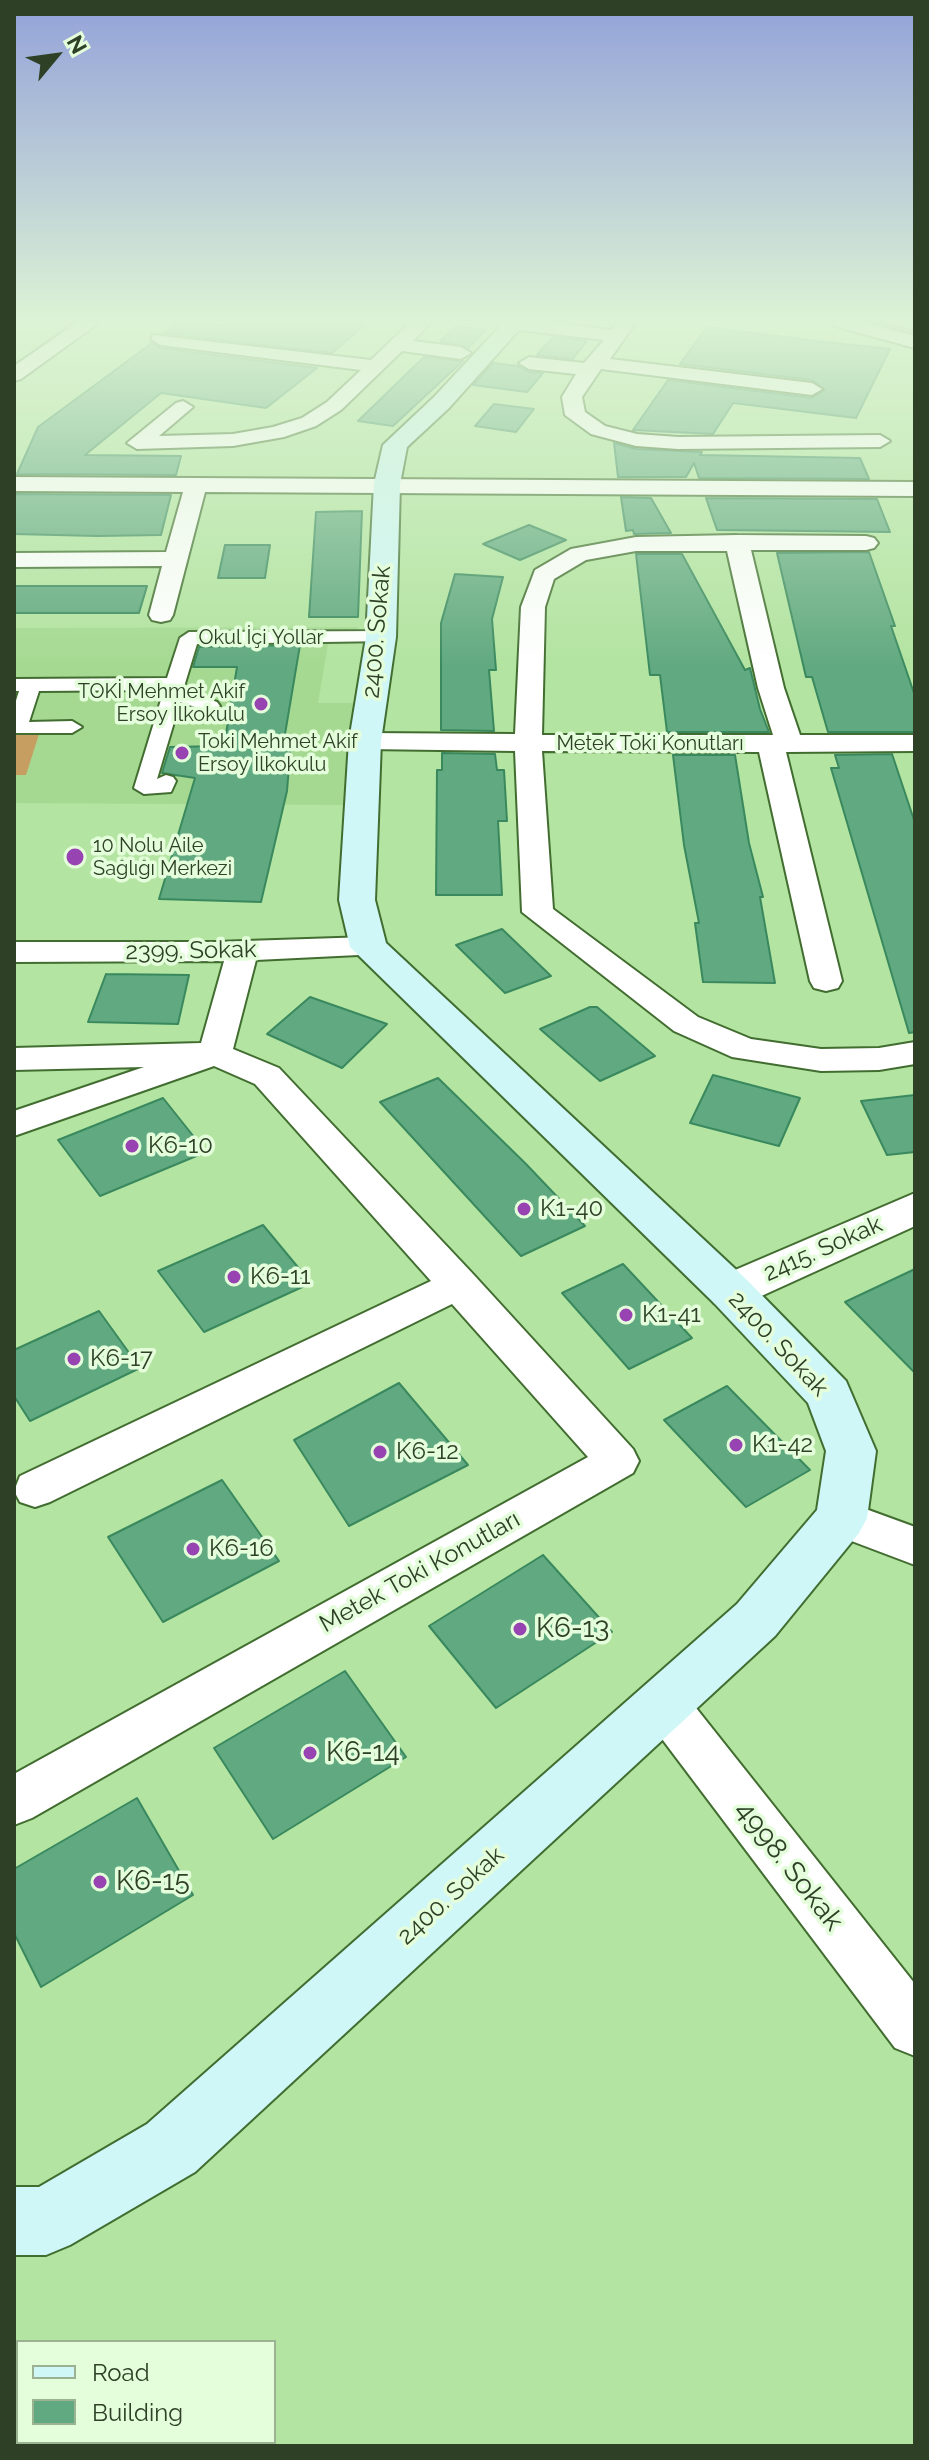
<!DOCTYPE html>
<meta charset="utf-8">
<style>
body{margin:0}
#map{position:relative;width:929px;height:2460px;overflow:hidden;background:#b3e4a1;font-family:Raleway,sans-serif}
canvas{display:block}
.frame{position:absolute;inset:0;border:16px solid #2e4126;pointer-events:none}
.legend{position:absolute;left:16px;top:2340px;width:260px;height:104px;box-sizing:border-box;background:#e4fddb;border:2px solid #9bb293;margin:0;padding:10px 14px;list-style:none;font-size:24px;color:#2e4126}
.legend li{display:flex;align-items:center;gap:16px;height:40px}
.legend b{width:40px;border:2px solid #9bb293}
.north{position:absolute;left:16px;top:16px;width:80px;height:80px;-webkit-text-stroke:6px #e4fddb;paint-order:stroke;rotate:61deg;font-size:22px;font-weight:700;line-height:32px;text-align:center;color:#2e4126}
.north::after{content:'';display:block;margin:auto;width:28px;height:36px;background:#2e4126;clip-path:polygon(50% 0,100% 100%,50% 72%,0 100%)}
</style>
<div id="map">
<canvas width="929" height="2460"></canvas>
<div class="frame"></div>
<ul class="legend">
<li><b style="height:10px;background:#cff7f8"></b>Road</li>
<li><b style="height:22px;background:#61a980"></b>Building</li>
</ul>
<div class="north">N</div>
</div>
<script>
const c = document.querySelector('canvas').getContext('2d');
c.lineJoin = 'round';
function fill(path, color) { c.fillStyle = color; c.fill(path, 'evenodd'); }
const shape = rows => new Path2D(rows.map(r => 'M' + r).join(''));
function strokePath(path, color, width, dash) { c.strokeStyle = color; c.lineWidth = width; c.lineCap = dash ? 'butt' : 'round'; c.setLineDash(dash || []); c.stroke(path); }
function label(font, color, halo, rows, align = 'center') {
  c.font = font + ' Raleway,sans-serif'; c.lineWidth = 7; c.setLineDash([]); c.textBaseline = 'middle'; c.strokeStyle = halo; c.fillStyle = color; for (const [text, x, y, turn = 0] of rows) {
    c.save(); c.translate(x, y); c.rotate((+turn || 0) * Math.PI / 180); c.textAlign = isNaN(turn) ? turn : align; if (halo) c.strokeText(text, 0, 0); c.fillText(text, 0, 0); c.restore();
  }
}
fill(shape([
 [358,627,356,641,328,644,318,703,354,703,344,805,14,803,14,628]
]), '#a5d991');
fill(shape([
 [14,731,40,731,26,775,14,775]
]), '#c69e61');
strokePath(shape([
 [876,322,915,332],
 [43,346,76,322]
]), '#8b7393', 5);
const building = shape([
 [178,322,236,326,237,322,368,322,332,353,164,333,178,322],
 [456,326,486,330,468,348,440,341,456,326],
 [707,327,816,341,890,349,856,418,733,403,713,434,633,430,668,380,812,398,825,390,812,380,680,364,707,327],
 [553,337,587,341,573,359,537,355,553,337],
 [152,343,160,348,317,368,266,408,161,393,85,455,181,456,176,475,17,474,38,427,152,343],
 [424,357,463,361,393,426,358,421,424,357],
 [493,363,518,366,529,372,543,373,527,392,473,385,493,363],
 [494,404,534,409,516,432,475,426,494,404],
 [614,443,636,449,702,452,700,455,860,458,869,479,699,478,694,463,686,477,618,477,614,443],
 [14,494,171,495,161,535,98,536,14,534,14,494],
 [621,497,651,498,671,533,634,534,633,530,626,531,621,497],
 [706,498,877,499,890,532,717,530,706,498],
 [362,511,358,617,309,617,316,512,362,511],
 [529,525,566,540,520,560,483,544,529,525],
 [225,545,270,545,265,578,218,578,225,545],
 [869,552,895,626,891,626,915,696,915,732,828,732,812,677,806,677,777,553,869,552],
 [636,554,682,554,745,670,750,668,760,709,769,732,667,732,660,675,650,675,636,554],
 [455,574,503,577,492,619,496,670,489,670,494,731,441,730,441,623,455,574],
 [14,586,147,586,139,613,14,613,14,586],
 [300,645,284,740,291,741,287,791,261,902,159,899,195,778,162,773,170,747,224,746,237,667,193,667,199,647,300,645],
 [442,753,495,754,497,770,504,770,507,821,498,821,502,895,436,895,437,770,442,770,442,753],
 [892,754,915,823,915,1032,909,1033,831,768,839,768,835,755,892,754],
 [673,755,735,755,749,843,763,897,760,897,775,983,703,982,695,923,699,923,684,845,673,755],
 [502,929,551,976,505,993,456,945,502,929],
 [106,974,189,975,178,1024,88,1022,106,974],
 [310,997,387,1024,342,1068,267,1034,310,997],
 [590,1007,597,1007,655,1056,600,1081,540,1029,590,1007],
 [713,1075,800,1098,779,1146,690,1123,713,1075],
 [438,1078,526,1164,585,1226,521,1256,380,1102,438,1078],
 [915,1095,915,1152,887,1155,861,1101,915,1095],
 [163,1098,206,1152,100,1196,58,1140,163,1098],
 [263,1225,311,1283,204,1332,158,1271,263,1225],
 [623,1264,692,1338,629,1369,562,1293,623,1264],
 [915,1269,915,1373,845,1302,915,1269],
 [99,1311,140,1368,30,1421,14,1396,14,1350,99,1311],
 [399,1383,468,1465,349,1526,294,1440,399,1383],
 [727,1386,810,1470,746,1507,664,1420,727,1386],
 [222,1480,279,1561,163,1622,108,1537,222,1480],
 [543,1555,612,1632,496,1708,429,1626,543,1555],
 [345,1671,406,1757,273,1839,214,1748,345,1671],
 [137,1798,193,1895,41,1987,14,1933,14,1869,137,1798]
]);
fill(building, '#61a980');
strokePath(building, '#3a895e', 2);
const pedestrian = shape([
 [381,631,388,633,390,637,388,641,197,644,183,690,217,702,220,706,210,712,180,702,157,779,166,775,173,777,176,781,171,792,144,794,134,788,164,690,39,691,29,722,72,721,82,727,72,733,14,733,14,707,19,691,14,691,14,679,167,678,180,638,189,632,381,631]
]);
const minor = shape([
 [78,322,100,322,21,379,14,381,14,366,78,322],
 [411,322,431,322,413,341,461,347,471,353,461,359,402,351,341,410,316,426,284,437,233,446,137,449,127,443,176,403,183,401,193,407,159,436,233,434,273,427,302,418,327,402,361,370,160,345,151,339,153,335,371,360,411,322],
 [493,322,549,322,612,330,617,322,636,322,610,359,812,383,822,389,812,395,601,369,582,397,585,412,605,426,637,434,678,437,880,435,890,441,880,447,678,449,636,446,591,434,565,415,562,397,576,374,529,369,519,363,529,357,584,363,604,340,502,328,493,322],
 [831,322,862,322,915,336,915,348,834,326,831,322],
 [14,477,915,482,915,496,205,492,173,615,170,620,161,622,152,620,149,615,162,566,14,567,14,553,166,552,183,492,14,491,14,477],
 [737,535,866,536,874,538,878,543,874,548,866,550,751,550,784,688,800,735,915,735,915,751,786,752,842,981,838,988,826,991,814,988,810,981,759,752,542,751,553,909,698,1017,751,1039,821,1049,879,1048,915,1042,915,1064,879,1070,821,1071,732,1057,674,1031,522,912,515,751,365,749,355,747,351,741,355,735,365,733,515,734,521,607,535,570,571,549,636,537,737,535],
 [636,551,727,551,758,688,773,735,542,735,545,607,554,579,586,560,636,551],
 [368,937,379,940,384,947,379,954,256,960,233,1049,279,1068,473,1274,633,1449,639,1461,633,1473,32,1818,14,1825,14,1774,588,1457,452,1304,50,1502,35,1507,20,1502,14,1491,20,1476,431,1281,255,1084,214,1066,14,1136,14,1111,144,1067,14,1070,14,1048,201,1043,224,961,14,962,14,942,215,942,368,937],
 [841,1500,915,1527,915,1565,825,1531,819,1518,825,1505,841,1500],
 [664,1682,681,1689,915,1984,915,2056,895,2048,647,1719,640,1704,647,1689,664,1682]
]);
const tertiary = shape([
 [915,1193,915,1226,746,1303,730,1308,714,1303,707,1291,714,1279,915,1193]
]);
const secondary = shape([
 [504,322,526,322,449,408,407,447,400,484,396,637,381,741,375,900,386,943,746,1279,846,1381,876,1451,867,1518,859,1533,775,1636,195,2172,70,2245,46,2255,14,2255,14,2187,39,2187,147,2124,737,1604,817,1510,826,1451,808,1403,714,1303,350,947,339,900,349,741,366,637,374,484,383,445,433,398,504,322]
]);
strokePath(pedestrian, '#426d30', 4);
strokePath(minor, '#426d30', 4);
strokePath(tertiary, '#426d30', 4);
strokePath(secondary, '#426d30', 4);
fill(pedestrian, '#fff');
fill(minor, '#fff');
fill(tertiary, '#fff');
fill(secondary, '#cff7f8');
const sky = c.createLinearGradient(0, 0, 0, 667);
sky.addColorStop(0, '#93a2d9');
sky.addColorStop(0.48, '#ddf3d5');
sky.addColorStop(1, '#ddf3d500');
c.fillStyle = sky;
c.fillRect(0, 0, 929, 667);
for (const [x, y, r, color] of [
 [261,704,8,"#9743b2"],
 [182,753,8,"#9743b2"],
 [75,857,10,"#9743b2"],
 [132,1146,8,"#9743b2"],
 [524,1209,8,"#9743b2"],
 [234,1277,8,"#9743b2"],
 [626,1315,8,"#9743b2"],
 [74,1359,8,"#9743b2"],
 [736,1445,8,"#9743b2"],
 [380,1452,8,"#9743b2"],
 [193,1549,8,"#9743b2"],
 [520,1629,8,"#9743b2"],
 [310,1753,8,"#9743b2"],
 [100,1882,8,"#9743b2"]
]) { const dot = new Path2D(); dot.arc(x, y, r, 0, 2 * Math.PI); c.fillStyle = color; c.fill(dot); strokePath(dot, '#e4fddb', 3); }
label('20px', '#2e4126', '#e4fddb', [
 ["Okul İçi Yollar",261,638],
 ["Metek Toki Konutları",650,744]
]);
label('20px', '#2e4126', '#e4fddb', [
 ["TOKİ Mehmet Akif",245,692,"right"],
 ["Ersoy İlkokulu",245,715,"right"],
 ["Toki Mehmet Akif",198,742],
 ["Ersoy İlkokulu",198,765],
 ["10 Nolu Aile",93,846],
 ["Sağlığı Merkezi",93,869]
], 'left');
label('24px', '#2e4126', '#e4fddb', [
 ["2400. Sokak",377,632,-85],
 ["2399. Sokak",191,951,-1],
 ["2415. Sokak",823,1249,-24],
 ["2400. Sokak",778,1344,47],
 ["Metek Toki Konutları",420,1572,-29],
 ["2400. Sokak",451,1896,-42]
]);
label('24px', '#2e4126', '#e4fddb', [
 ["K6-10",148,1146],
 ["K1-40",540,1209],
 ["K6-11",250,1277],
 ["K1-41",642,1315],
 ["K6-17",90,1359],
 ["K1-42",752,1445],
 ["K6-12",396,1452],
 ["K6-16",209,1549]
], 'left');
label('28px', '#2e4126', '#e4fddb', [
 ["K6-13",536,1629],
 ["K6-14",326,1753],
 ["K6-15",116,1882]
], 'left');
label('28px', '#2e4126', '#e4fddb', [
 ["4998. Sokak",789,1866,52]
]);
</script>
